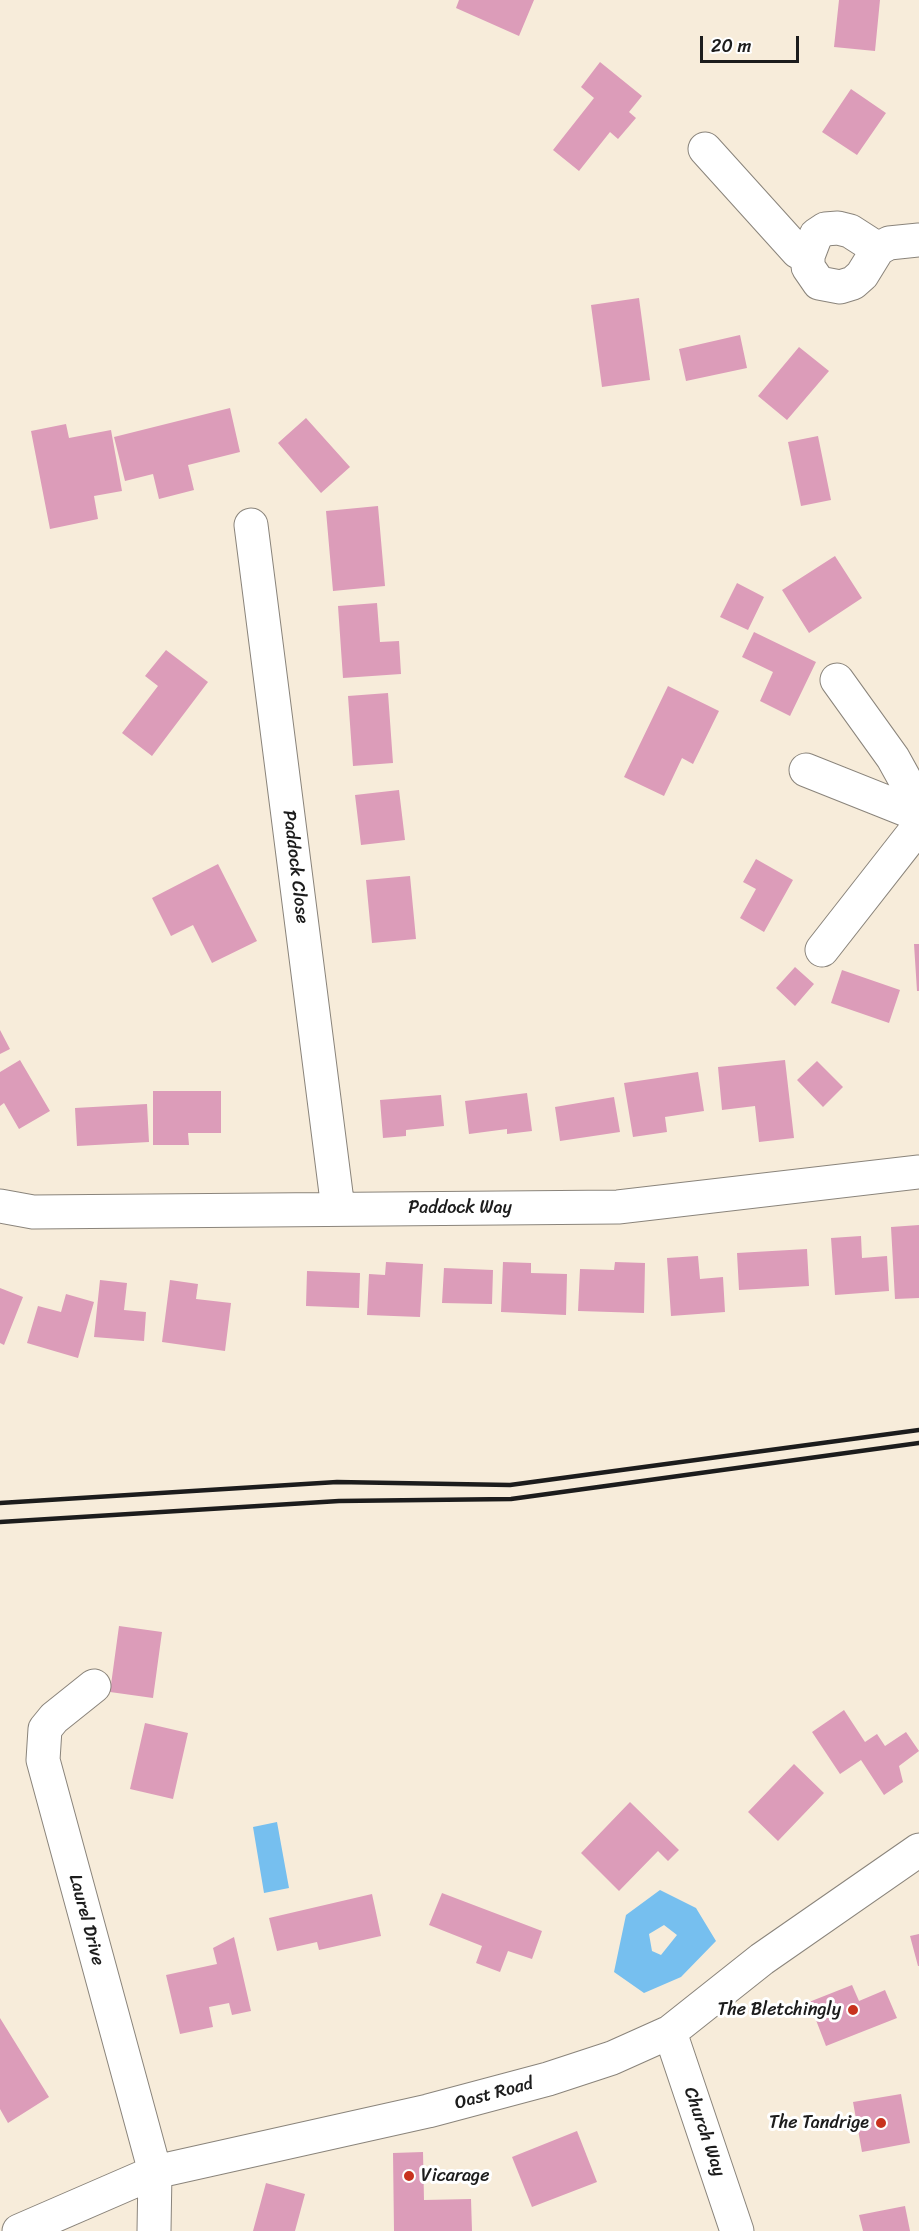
<!DOCTYPE html>
<style>
body{margin:0}
#map{position:relative;width:919px;height:2231px;overflow:hidden;background:#f7ecda;font-family:Sriracha,sans-serif}
canvas{display:block}
.scale{position:absolute;left:700px;top:36px;width:99px;height:27px;box-sizing:border-box;border:3px solid #1c1c1c;border-top:0;padding-left:8px;font-size:18px;line-height:21px;white-space:nowrap;color:#1c1c1c;-webkit-text-stroke:4px #fff;paint-order:stroke}
</style>
<div id="map">
<canvas width="919" height="2231"></canvas>
<div class="scale">20 m</div>
</div>
<script>
const c = document.querySelector('canvas').getContext('2d');
c.lineJoin = 'round';
function fill(path, color) { c.fillStyle = color; c.fill(path, 'evenodd'); }
const shape = rows => new Path2D(rows.map(r => 'M' + r).join(''));
function strokePath(path, color, width, dash) { c.strokeStyle = color; c.lineWidth = width; c.lineCap = dash ? 'butt' : 'round'; c.setLineDash(dash || []); c.stroke(path); }
function label(font, color, halo, rows, align = 'center') {
  c.font = font + ' Sriracha,sans-serif'; c.lineWidth = 6; c.setLineDash([]); c.textBaseline = 'middle'; c.strokeStyle = halo; c.fillStyle = color; for (const [text, x, y, turn = 0] of rows) {
    c.save(); c.translate(x, y); c.rotate((+turn || 0) * Math.PI / 180); c.textAlign = isNaN(turn) ? turn : align; if (halo) c.strokeText(text, 0, 0); c.fillText(text, 0, 0); c.restore();
  }
}
fill(shape([
 [277,1822,289,1888,264,1893,253,1827],
 [660,1890,696,1908,716,1941,681,1977,644,1993,614,1972,626,1915],
 [664,1925,677,1935,661,1955,652,1951,649,1934]
]), '#76bfef');
fill(shape([
 [459,0,534,0,519,36,456,8],
 [839,0,880,0,875,51,834,47],
 [600,62,642,96,629,112,636,118,618,139,610,132,579,171,553,150,594,98,581,87],
 [851,89,886,113,857,155,822,132],
 [639,298,650,380,602,387,591,305],
 [740,335,747,368,686,381,679,349],
 [799,347,829,371,787,420,758,396],
 [230,408,240,452,188,465,194,490,159,499,153,474,125,481,114,437],
 [306,418,350,467,321,493,278,443],
 [66,424,69,438,111,430,122,491,94,496,98,519,50,529,31,431],
 [818,436,831,500,801,506,788,442],
 [378,506,385,586,333,591,326,511],
 [835,556,862,598,809,633,782,590],
 [737,583,764,597,748,630,720,617],
 [377,603,380,642,399,641,401,674,343,678,338,606],
 [754,632,816,662,790,716,760,701,773,672,742,657],
 [166,650,208,682,152,756,122,733,158,686,145,676],
 [668,686,719,711,693,764,682,758,664,796,624,777],
 [388,693,393,763,353,766,348,696],
 [399,790,405,840,361,845,355,795],
 [756,859,793,880,764,932,740,918,756,889,743,882],
 [218,864,257,941,212,963,193,925,171,936,152,898],
 [410,876,416,939,372,943,366,880],
 [914,944,919,944,919,991,917,991],
 [795,967,814,984,795,1006,776,988],
 [842,970,900,990,889,1023,831,1003],
 [0,1030,10,1049,0,1054],
 [20,1060,50,1111,19,1129,4,1103,0,1106,0,1072],
 [785,1060,794,1138,759,1142,755,1106,722,1110,718,1067],
 [817,1061,843,1087,823,1107,797,1080],
 [698,1072,704,1111,665,1117,667,1132,633,1137,624,1083],
 [153,1091,221,1091,221,1133,188,1133,189,1145,153,1145],
 [527,1093,532,1131,507,1134,507,1129,469,1134,465,1101],
 [441,1095,444,1126,406,1130,406,1136,383,1138,380,1100],
 [614,1097,620,1132,560,1141,555,1107],
 [147,1104,149,1142,77,1146,75,1108],
 [919,1225,919,1298,895,1299,891,1227],
 [861,1236,862,1258,887,1256,889,1291,835,1295,831,1238],
 [807,1249,809,1286,739,1290,737,1253],
 [698,1256,700,1279,723,1277,725,1312,671,1316,667,1258],
 [386,1262,423,1264,420,1317,367,1315,369,1274,385,1275],
 [503,1262,531,1263,531,1273,567,1274,566,1315,501,1312],
 [615,1262,645,1263,644,1313,578,1311,580,1269,614,1270],
 [444,1268,493,1270,492,1304,442,1303],
 [307,1271,360,1273,359,1308,306,1306],
 [100,1280,127,1283,124,1310,146,1312,144,1341,94,1337],
 [170,1280,198,1284,196,1299,231,1303,225,1351,162,1342],
 [0,1288,23,1297,4,1345,0,1343],
 [66,1294,94,1302,78,1358,27,1343,38,1306,61,1312],
 [119,1626,162,1632,153,1698,110,1692],
 [844,1710,865,1742,877,1734,885,1746,906,1732,919,1751,899,1766,903,1782,884,1795,861,1760,840,1774,812,1732],
 [145,1723,188,1733,173,1799,130,1789],
 [794,1764,824,1793,778,1841,748,1812],
 [630,1802,679,1850,668,1861,658,1851,619,1891,581,1853],
 [442,1893,542,1931,532,1959,508,1951,500,1972,476,1963,482,1946,429,1925],
 [372,1894,381,1936,319,1950,317,1942,277,1951,269,1918],
 [919,1934,919,1966,918,1966,910,1936],
 [234,1937,251,2011,232,2015,229,2003,209,2007,213,2027,180,2034,166,1975,217,1964,213,1948],
 [852,1985,859,2001,885,1990,897,2018,826,2046,809,2002],
 [0,2018,49,2097,8,2123,0,2109],
 [901,2094,910,2143,862,2152,853,2102],
 [577,2131,597,2182,532,2207,512,2157],
 [423,2152,424,2200,471,2199,472,2231,394,2231,393,2153],
 [266,2183,305,2194,295,2231,253,2231],
 [905,2206,910,2231,863,2231,859,2215]
]), '#dc9cb9');
const minor = shape([
 [705,149,798,252,808,256,808,267,819,283,840,287,853,283,862,275,878,249,889,243,919,240],
 [808,256,816,235,825,229,838,228,850,231,878,249],
 [251,525,338,1209],
 [837,680,893,758,919,805],
 [806,770,919,815],
 [822,950,919,826],
 [0,1206,33,1212,618,1207,919,1172],
 [94,1686,54,1718,45,1729,43,1760,155,2172,154,2231],
 [670,2032,737,2231],
 [19,2231,155,2172,428,2111,548,2079,612,2058,670,2032,762,1959,919,1850]
]);
strokePath(minor, '#8a847b', 35);
strokePath(minor, '#fff', 33);
strokePath(shape([
 [0,1503,337,1482,510,1485,919,1430],
 [0,1522,339,1501,511,1499,919,1443]
]), '#1c1c1c', 4.5);
for (const [x, y, r, color] of [
 [853,2010,6,"#c8321e"],
 [881,2123,6,"#c8321e"],
 [409,2176,6,"#c8321e"]
]) { const dot = new Path2D(); dot.arc(x, y, r, 0, 2 * Math.PI); c.fillStyle = color; c.fill(dot); strokePath(dot, '#fff', 2); }
label('18px', '#1c1c1c', '#fff', [
 ["Paddock Close",295,867,83],
 ["Paddock Way",460,1208],
 ["Laurel Drive",86,1920,75],
 ["Oast Road",494,2094,-15],
 ["Church Way",704,2132,71]
]);
label('18px', '#1c1c1c', '#fff', [
 ["The Bletchingly",841,2010],
 ["The Tandrige",869,2123],
 ["Vicarage",421,2176,"left"]
], 'right');
</script>
